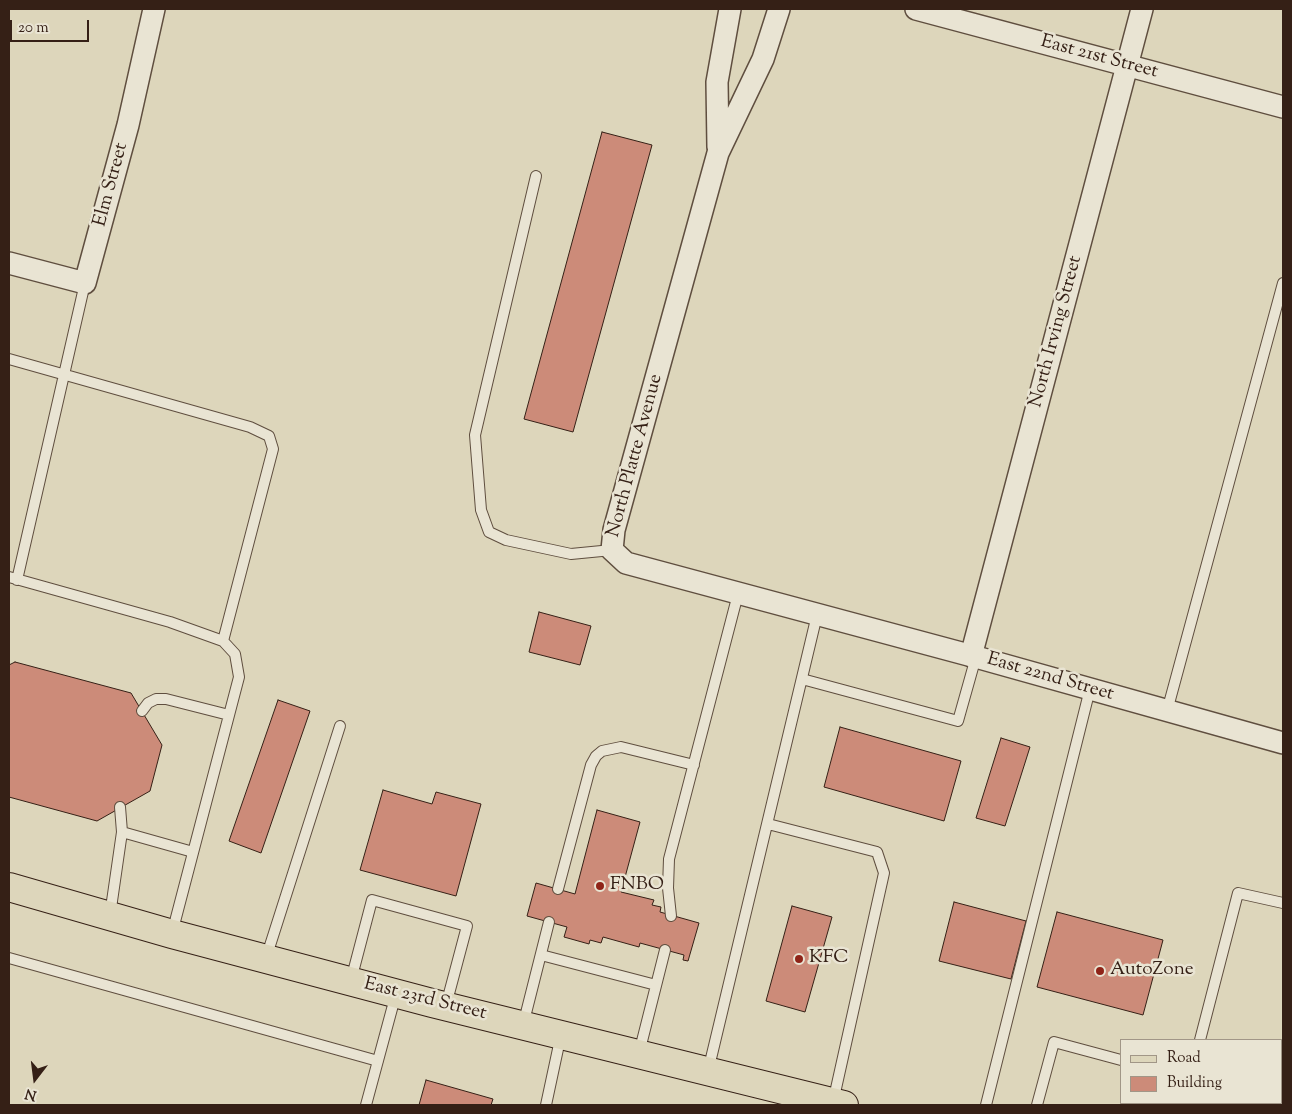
<!DOCTYPE html>
<style>
body{margin:0}
#map{position:relative;width:1292px;height:1114px;overflow:hidden;background:#ddd6bb;font-family:"Sorts Mill Goudy",serif}
canvas{display:block}
.frame{position:absolute;inset:0;border:10px solid #352016;pointer-events:none}
.legend{position:absolute;left:1120px;top:1039px;width:162px;height:65px;box-sizing:border-box;background:#e9e4d3;border:1px solid #a19687;margin:0;padding:6px 9px;list-style:none;font-size:15px;color:#352016}
.legend li{display:flex;align-items:center;gap:10px;height:25px}
.legend b{width:25px;border:1px solid #a19687}
.north{position:absolute;left:10px;top:1054px;width:50px;height:50px;-webkit-text-stroke:4px #e9e4d3;paint-order:stroke;rotate:195deg;font-size:14px;font-weight:700;line-height:20px;text-align:center;color:#352016}
.north::after{content:'';display:block;margin:auto;width:18px;height:22px;background:#352016;clip-path:polygon(50% 0,100% 100%,50% 72%,0 100%)}
.scale{position:absolute;left:10px;top:20px;width:79px;height:22px;box-sizing:border-box;border:2px solid #352016;border-top:0;padding-left:6px;font-size:15px;line-height:18px;white-space:nowrap;color:#352016;-webkit-text-stroke:4px #e9e4d3;paint-order:stroke}
</style>
<div id="map">
<canvas width="1292" height="1114"></canvas>
<div class="frame"></div>
<ul class="legend">
<li><b style="height:6px;background:#ddd6bb"></b>Road</li>
<li><b style="height:14px;background:#cc8b79"></b>Building</li>
</ul>
<div class="north">N</div>
<div class="scale">20 m</div>
</div>
<script>
const c = document.querySelector('canvas').getContext('2d');
c.lineJoin = 'round';
function fill(path, color) { c.fillStyle = color; c.fill(path, 'evenodd'); }
const shape = rows => new Path2D(rows.map(r => 'M' + r).join(''));
function strokePath(path, color, width, dash) { c.strokeStyle = color; c.lineWidth = width; c.lineCap = dash ? 'butt' : 'round'; c.setLineDash(dash || []); c.stroke(path); }
function label(font, color, halo, rows, align = 'center') {
  c.font = font + ' "Sorts Mill Goudy",serif'; c.lineWidth = 5; c.setLineDash([]); c.textBaseline = 'middle'; c.strokeStyle = halo; c.fillStyle = color; for (const [text, x, y, turn = 0] of rows) {
    c.save(); c.translate(x, y); c.rotate((+turn || 0) * Math.PI / 180); c.textAlign = isNaN(turn) ? turn : align; if (halo) c.strokeText(text, 0, 0); c.fillText(text, 0, 0); c.restore();
  }
}
const building = shape([
 [602,132,652,145,573,432,524,419,602,132],
 [539,612,591,626,580,665,529,652,539,612],
 [15,662,131,693,162,745,150,791,97,821,9,797,9,665,15,662],
 [278,700,310,711,261,853,229,841,278,700],
 [840,727,961,761,944,821,824,787,840,727],
 [1001,738,1030,747,1005,826,976,818,1001,738],
 [383,790,432,804,436,792,481,804,456,896,360,870,383,790],
 [597,810,640,822,621,892,654,900,652,905,661,907,660,912,699,923,688,961,683,960,684,955,640,943,639,947,603,937,601,943,590,940,589,944,564,937,567,927,527,916,536,883,575,894,597,810],
 [954,902,1026,921,1011,979,939,961,954,902],
 [792,906,832,917,805,1012,766,1001,792,906],
 [1057,912,1163,940,1143,1015,1037,987,1057,912],
 [426,1080,493,1099,491,1105,419,1105,426,1080]
]);
fill(building, '#cc8b79');
strokePath(building, '#352016', 1);
const service = shape([
 [536,176,475,435,481,510,489,532,506,540,571,554,612,550],
 [9,359,250,427,269,436,273,449,223,641],
 [9,577,170,622,223,641,235,654,239,677,172,933],
 [17,580,85,283],
 [802,679,958,721,976,657],
 [142,711,148,703,156,699,166,699,229,715],
 [1167,711,1283,283],
 [768,824,877,852,884,873,833,1102],
 [122,832,193,852],
 [558,889,591,765,596,756,602,751,621,747,694,765],
 [110,915,122,832,120,807],
 [671,916,668,888,669,859,738,594],
 [541,955,656,985],
 [9,958,378,1061],
 [266,958,340,726],
 [351,980,372,900,467,926,446,1005],
 [523,1025,549,922],
 [1200,1040,1238,893,1283,903],
 [639,1053,665,950],
 [708,1071,817,615],
 [366,1105,396,994],
 [546,1105,561,1035],
 [986,1105,1090,689],
 [1037,1105,1054,1042,1121,1060]
]);
const minor = shape([
 [779,9,763,59,718,153,614,530,612,550,626,563,976,657,1283,743],
 [916,9,1283,107],
 [718,147,717,82,730,9],
 [9,263,85,283,128,125,154,9],
 [971,656,1142,9]
]);
const primary = shape([
 [9,887,172,934,432,1003,844,1105]
]);
strokePath(service, '#5f4e3f', 12);
strokePath(minor, '#5f4e3f', 24);
strokePath(primary, '#352016', 30);
strokePath(service, '#e9e4d3', 10);
strokePath(minor, '#e9e4d3', 21);
strokePath(primary, '#ddd6bb', 28);
for (const [x, y, r, color] of [
 [600,886,5,"#8f2418"],
 [799,959,5,"#8f2418"],
 [1100,971,5,"#8f2418"]
]) { const dot = new Path2D(); dot.arc(x, y, r, 0, 2 * Math.PI); c.fillStyle = color; c.fill(dot); strokePath(dot, '#e9e4d3', 2); }
label('19px', '#352016', '#e9e4d3', [
 ["East 21st Street",1099,58,15],
 ["Elm Street",112,185,-75],
 ["North Irving Street",1057,332,-75],
 ["North Platte Avenue",636,456,-75],
 ["East 22nd Street",1050,678,16],
 ["East 23rd Street",425,1000,14]
]);
label('19px', '#352016', '#e9e4d3', [
 ["FNBO",610,886],
 ["KFC",809,959],
 ["AutoZone",1110,971]
], 'left');
</script>
